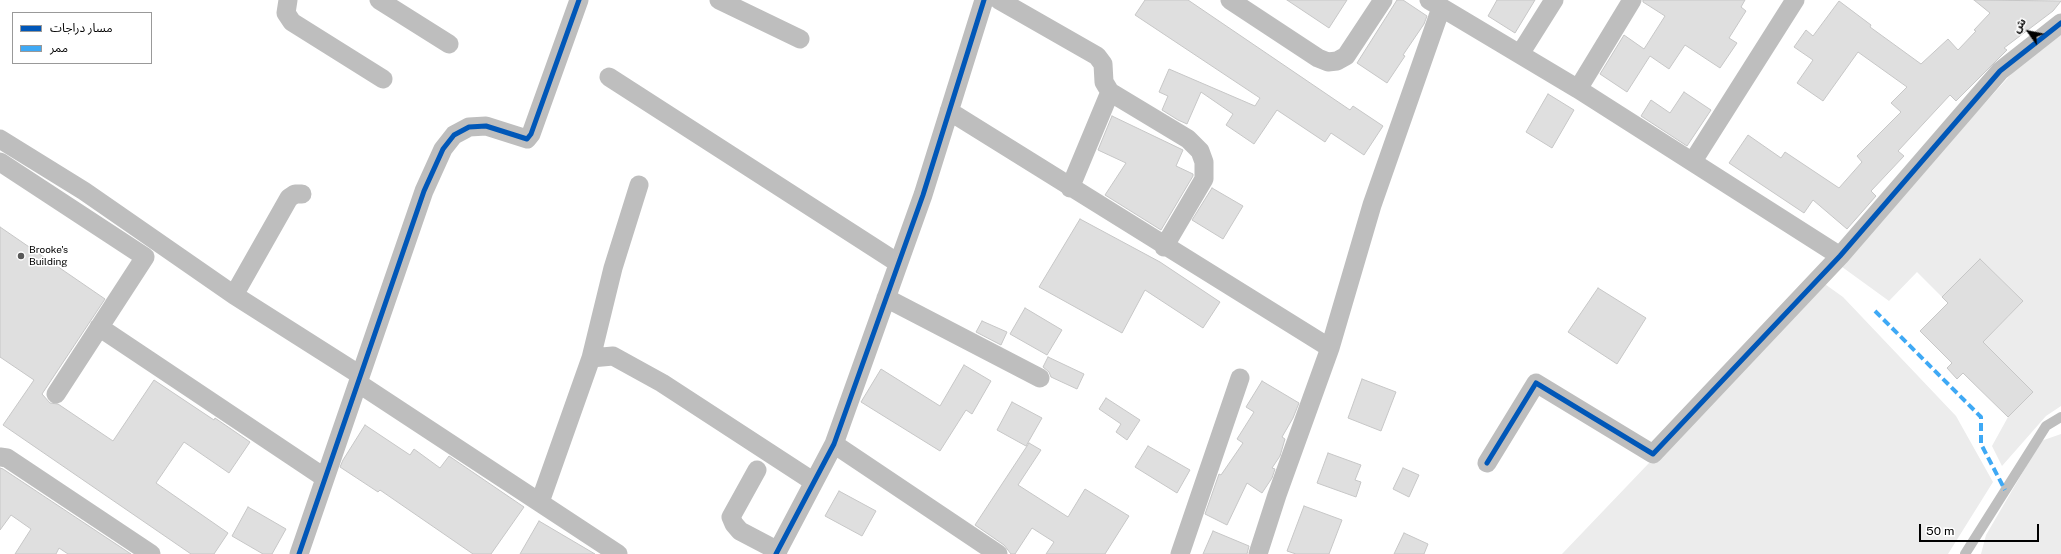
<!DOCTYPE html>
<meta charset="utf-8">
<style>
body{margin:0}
#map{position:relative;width:2061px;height:554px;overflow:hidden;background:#fff;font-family:"Public Sans","Noto Sans Arabic",sans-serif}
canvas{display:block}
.legend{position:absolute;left:12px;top:12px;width:140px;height:52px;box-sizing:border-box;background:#fff;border:1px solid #999;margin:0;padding:5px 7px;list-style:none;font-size:12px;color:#000}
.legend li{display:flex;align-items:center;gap:8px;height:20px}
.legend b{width:20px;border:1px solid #999}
.north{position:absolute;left:2009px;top:12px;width:40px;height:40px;-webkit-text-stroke:3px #fff;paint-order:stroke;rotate:303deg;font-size:11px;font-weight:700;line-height:16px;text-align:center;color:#000}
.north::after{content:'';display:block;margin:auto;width:14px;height:18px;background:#000;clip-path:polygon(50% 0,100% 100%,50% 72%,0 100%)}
.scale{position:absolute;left:1919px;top:524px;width:120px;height:18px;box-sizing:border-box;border:2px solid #000;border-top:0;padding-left:5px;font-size:12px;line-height:14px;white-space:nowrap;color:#000;-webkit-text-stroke:3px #fff;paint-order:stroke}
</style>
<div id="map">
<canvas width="2061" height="554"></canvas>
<ul class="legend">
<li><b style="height:5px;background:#0057b8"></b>مسار دراجات</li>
<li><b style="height:5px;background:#3fa9f5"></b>ممر</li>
</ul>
<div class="north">ش</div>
<div class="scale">50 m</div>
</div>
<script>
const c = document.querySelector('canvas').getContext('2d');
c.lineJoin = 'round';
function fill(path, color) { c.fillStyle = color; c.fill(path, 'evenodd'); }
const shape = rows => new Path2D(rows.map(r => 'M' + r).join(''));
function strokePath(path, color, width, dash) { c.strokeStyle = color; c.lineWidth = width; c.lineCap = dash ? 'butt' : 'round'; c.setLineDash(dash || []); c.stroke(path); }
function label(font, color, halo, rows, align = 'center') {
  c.font = font + ' "Public Sans",sans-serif'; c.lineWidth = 3; c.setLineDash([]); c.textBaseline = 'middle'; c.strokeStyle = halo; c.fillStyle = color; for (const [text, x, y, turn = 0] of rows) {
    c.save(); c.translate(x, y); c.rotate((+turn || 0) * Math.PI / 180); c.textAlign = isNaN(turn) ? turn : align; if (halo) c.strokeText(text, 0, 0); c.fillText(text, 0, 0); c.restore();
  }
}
fill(shape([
 [2061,34,2061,406,2046,416,2002,466,1992,446,2008,417,2033,392,1983,342,2023,301,1980,259,1942,297,1917,272,1889,301,1838,264,2015,70],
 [1822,282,1843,297,1956,416,1993,482,1948,554,1562,554],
 [2061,434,2061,554,1981,554,1986,535,2041,441]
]), '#ececec');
const building = shape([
 [1145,0,1188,0,1350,110,1353,106,1383,126,1364,155,1331,133,1325,142,1277,110,1254,144,1226,125,1233,114,1201,92,1187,124,1178,120,1162,110,1168,96,1159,92,1169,69,1255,106,1260,98,1135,15,1145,0],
 [1287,0,1347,0,1329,28,1287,0],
 [1397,0,1403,0,1427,16,1424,24,1403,55,1405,56,1387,83,1357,63,1397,0],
 [1497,0,1535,0,1515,33,1488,16,1497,0],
 [1643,0,1745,0,1741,7,1746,11,1729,38,1737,43,1720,68,1685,45,1669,69,1650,56,1627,92,1600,74,1624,35,1644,49,1665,16,1643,2,1643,0],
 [1974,0,2061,1,2053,11,2004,48,2007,50,1956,101,1950,95,1898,151,1904,156,1871,191,1876,196,1847,229,1813,200,1804,213,1729,163,1748,135,1781,158,1785,152,1839,188,1862,162,1857,156,1901,112,1891,103,1907,87,1858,52,1823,101,1797,83,1813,60,1794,47,1806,30,1813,36,1839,1,1871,25,1870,27,1921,64,1948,39,1958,50,1976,31,1974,30,1990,13,1974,0],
 [1684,92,1711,110,1687,146,1641,116,1651,100,1670,113,1684,92],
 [1548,94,1574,110,1552,148,1526,132,1548,94],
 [1112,116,1183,150,1176,166,1193,174,1193,176,1161,230,1105,195,1126,163,1098,150,1112,116],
 [1212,188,1243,206,1223,239,1192,220,1212,188],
 [1080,219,1160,262,1220,302,1203,328,1145,290,1122,333,1039,287,1080,219],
 [0,227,105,299,42,394,50,403,58,404,113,441,154,380,214,420,215,418,250,442,229,473,184,442,156,483,228,533,214,554,191,554,3,425,34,380,0,357,0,227],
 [1980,259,2023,301,1983,342,2033,392,2008,417,1963,373,1957,379,1947,368,1952,363,1920,331,1948,303,1942,297,1980,259],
 [1598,288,1646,318,1617,364,1568,332,1598,288],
 [1025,308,1062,330,1047,355,1010,334,1025,308],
 [982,321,1007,332,1001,345,976,332,982,321],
 [1048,357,1084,374,1077,389,1051,377,1049,372,1043,367,1048,357],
 [964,365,991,381,972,414,966,410,940,451,861,402,881,369,940,406,964,365],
 [1362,379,1396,392,1381,431,1348,418,1362,379],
 [1262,381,1299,403,1293,418,1282,437,1285,439,1280,456,1272,468,1275,469,1272,478,1262,493,1247,483,1227,525,1205,514,1219,474,1221,475,1243,443,1237,439,1254,412,1246,407,1262,381],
 [1106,398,1140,420,1127,440,1116,432,1121,424,1099,409,1106,398],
 [1012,402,1042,418,1026,446,997,430,1012,402],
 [365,425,410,455,414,449,440,468,449,456,524,507,491,554,473,554,380,490,378,492,340,467,343,460,365,425],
 [1029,443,1041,450,1018,485,1068,517,1085,489,1129,516,1105,554,1046,554,1054,542,1032,528,1015,554,1011,554,1004,545,975,525,1029,443],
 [1148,446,1190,470,1177,493,1135,467,1148,446],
 [1328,453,1361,465,1355,480,1361,482,1356,497,1317,483,1328,453],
 [0,468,3,469,131,554,68,554,59,548,56,554,15,554,31,529,11,515,0,530,0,468],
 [1403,468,1419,475,1409,497,1393,489,1403,468],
 [839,491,876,511,862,536,825,516,839,491],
 [1304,506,1342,520,1329,554,1296,554,1287,551,1304,506],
 [248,507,286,529,272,554,263,554,232,536,248,507],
 [539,521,595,554,520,554,539,521],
 [1213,531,1249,546,1247,554,1203,554,1213,531],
 [1404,533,1428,544,1424,554,1394,554,1404,533]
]);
fill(building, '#dfdfdf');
strokePath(building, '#c7c7c7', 1);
strokePath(shape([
 [1965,554,2046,426,2061,417]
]), '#bebebe', 10);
strokePath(shape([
 [288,0,286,13,292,22,383,79],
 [379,0,449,44],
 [719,0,800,39],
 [999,0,1097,56,1103,64,1104,82,1110,92,1188,139,1200,151,1204,162,1204,179,1164,247],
 [1230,0,1318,58,1328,62,1337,61,1346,56,1383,0],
 [1429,0,1578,89,1840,256],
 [1520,54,1554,0],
 [609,77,898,263],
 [1578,89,1632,0],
 [949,111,1330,348],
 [0,139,84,191,234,295,360,375],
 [1693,161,1795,0],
 [0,162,145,257,56,394],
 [1070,188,1110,92],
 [234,295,289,198,295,194,302,194],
 [886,298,1040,378],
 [99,327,325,478],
 [591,358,613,268,639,185],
 [358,383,618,554],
 [834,444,998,554],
 [0,457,7,458,151,554],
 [1487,463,1536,383,1653,454,1840,256,2000,71,2061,23],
 [757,470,731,517,734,524,740,531,778,551],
 [540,502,591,358,613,356,662,383,814,482],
 [299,554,424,191,443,149,454,135,469,127,486,126,527,139,531,134,579,0],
 [776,554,834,444,923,195,984,0],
 [1180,554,1240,378],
 [1258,554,1277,495,1330,348,1372,205,1441,8]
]), '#bebebe', 19);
strokePath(shape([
 [1875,311,1981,417,1981,444,2005,490]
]), '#3fa9f5', 4, [8, 4]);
strokePath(shape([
 [1487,463,1536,383,1653,454,1840,256,2000,71,2061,23],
 [299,554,424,191,443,149,454,135,469,127,486,126,527,139,531,134,579,0],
 [776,554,834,444,923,195,984,0]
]), '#0057b8', 5);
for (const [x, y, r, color] of [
 [21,256,4,"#595959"]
]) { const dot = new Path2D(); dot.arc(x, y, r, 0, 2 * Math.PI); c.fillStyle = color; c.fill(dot); strokePath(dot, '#fff', 1.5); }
label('10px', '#000', '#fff', [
 ["Brooke's",29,250],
 ["Building",29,262]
], 'left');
</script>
